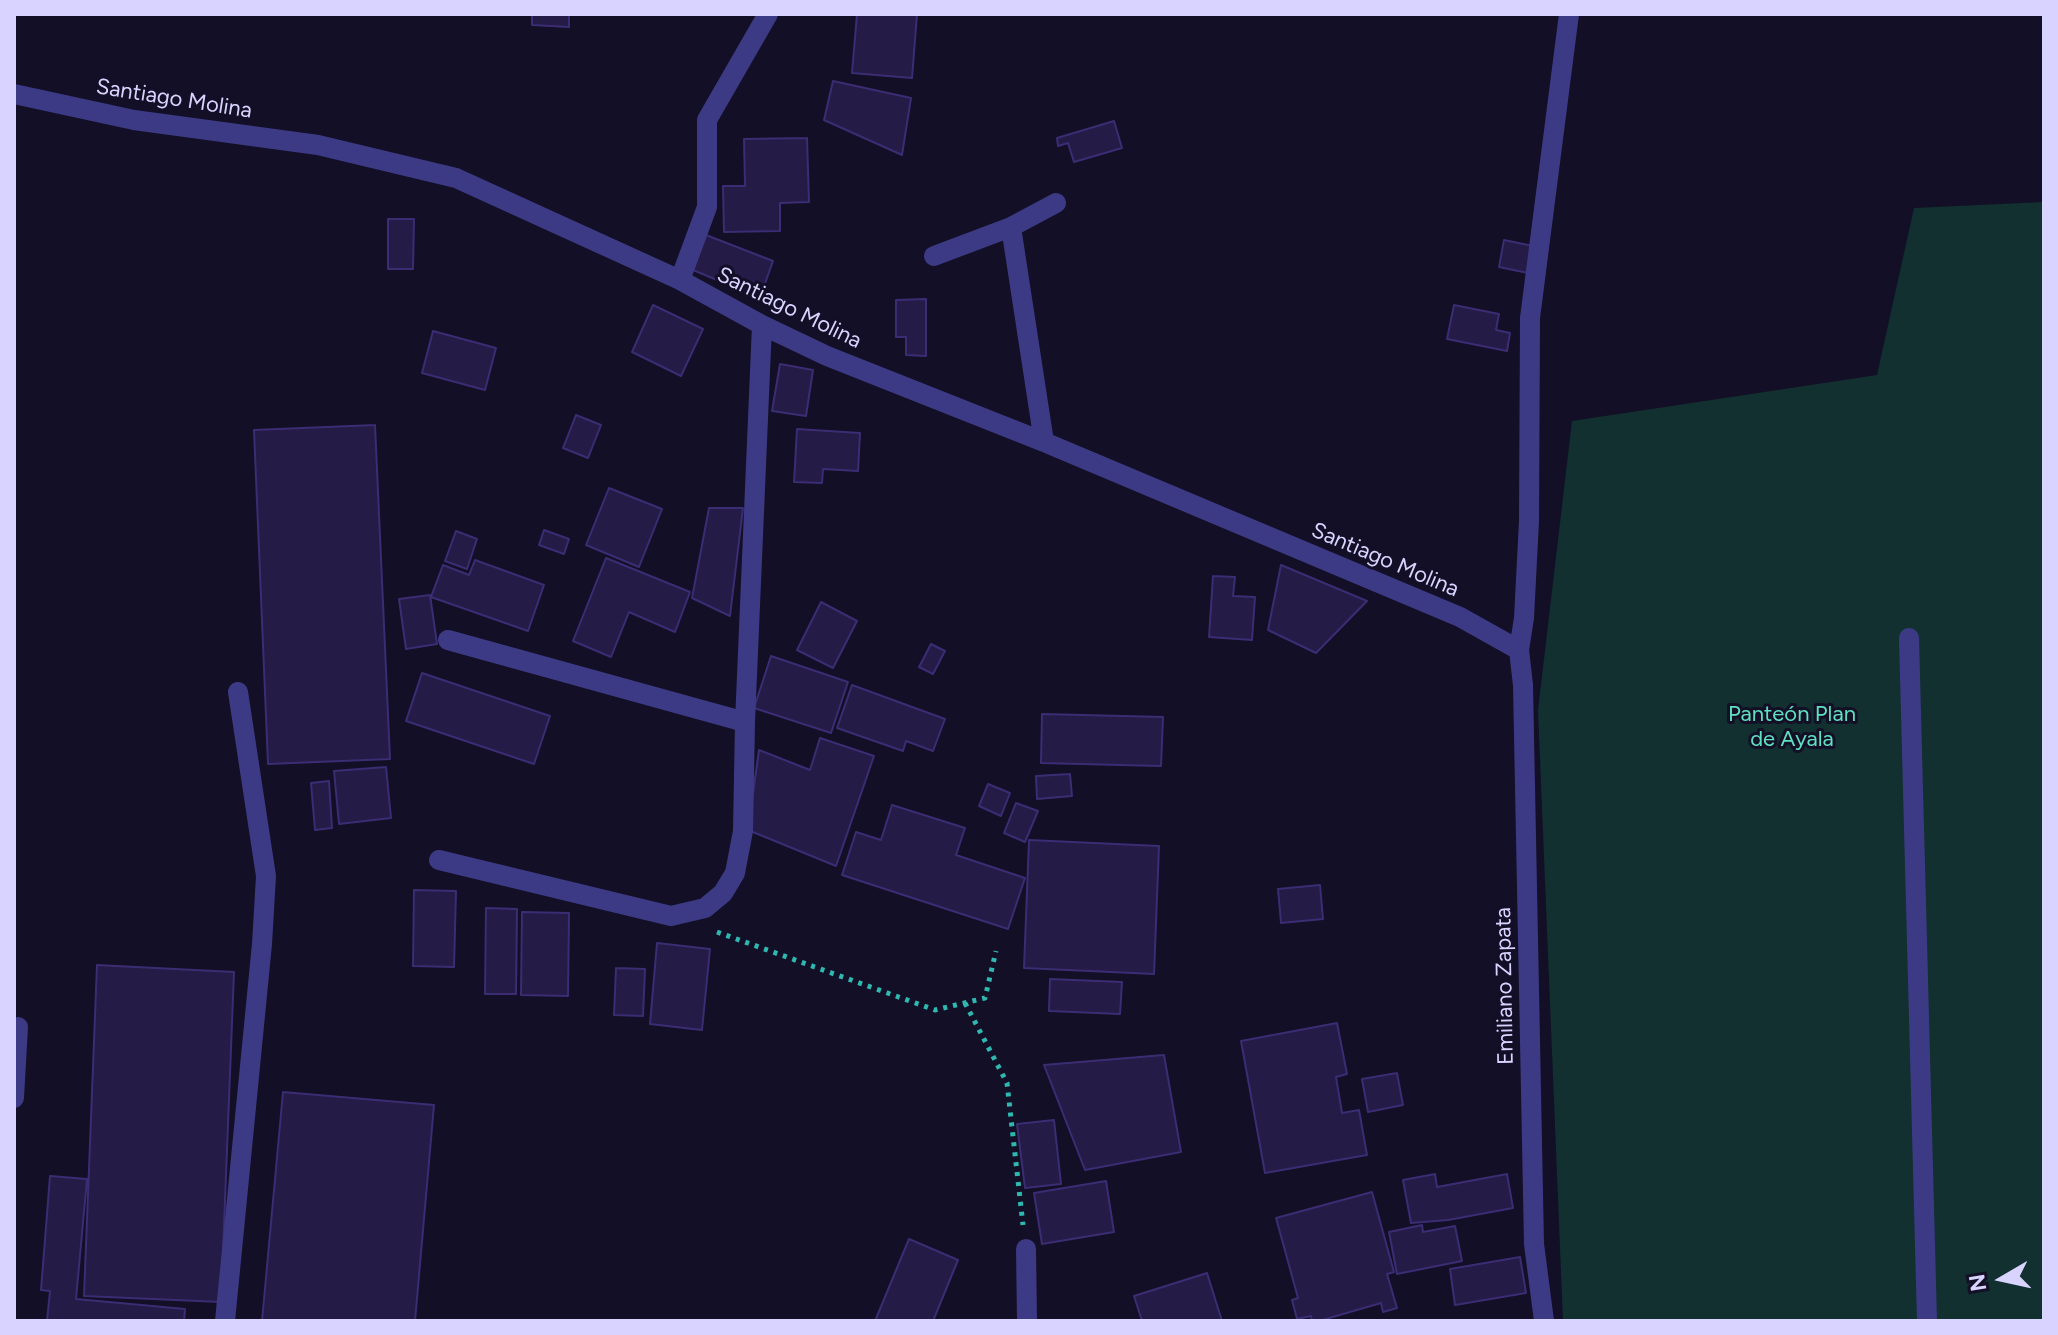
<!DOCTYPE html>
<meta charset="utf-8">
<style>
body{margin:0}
#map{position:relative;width:2058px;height:1335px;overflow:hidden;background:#130f26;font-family:Figtree,sans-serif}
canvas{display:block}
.frame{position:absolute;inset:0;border:16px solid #d9d4ff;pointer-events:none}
.north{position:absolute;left:1962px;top:1239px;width:80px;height:80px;-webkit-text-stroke:6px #130f26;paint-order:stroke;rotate:261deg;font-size:22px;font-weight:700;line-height:32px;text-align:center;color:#d9d4ff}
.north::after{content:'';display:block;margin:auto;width:28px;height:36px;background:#d9d4ff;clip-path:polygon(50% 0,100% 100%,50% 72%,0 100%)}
</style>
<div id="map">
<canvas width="2058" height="1335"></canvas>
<div class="frame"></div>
<div class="north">N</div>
</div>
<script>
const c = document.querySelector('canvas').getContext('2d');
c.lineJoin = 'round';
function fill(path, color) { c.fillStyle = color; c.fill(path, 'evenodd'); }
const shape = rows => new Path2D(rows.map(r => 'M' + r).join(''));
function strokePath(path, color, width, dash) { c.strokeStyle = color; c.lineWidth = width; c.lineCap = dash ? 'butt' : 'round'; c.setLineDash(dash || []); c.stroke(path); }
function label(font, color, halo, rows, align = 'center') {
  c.font = font + ' Figtree,sans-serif'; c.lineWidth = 6; c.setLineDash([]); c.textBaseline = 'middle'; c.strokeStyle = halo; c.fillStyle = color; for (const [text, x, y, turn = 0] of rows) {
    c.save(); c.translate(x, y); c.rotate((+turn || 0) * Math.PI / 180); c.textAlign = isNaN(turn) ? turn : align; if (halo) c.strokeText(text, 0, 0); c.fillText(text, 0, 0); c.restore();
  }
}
fill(shape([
 [2044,202,2044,1321,1563,1321,1538,710,1572,421,1877,375,1914,208]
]), '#12302f');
const building = shape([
 [532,14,569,14,569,27,532,25,532,14],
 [857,14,917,14,912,78,852,73,857,14],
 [833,81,911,98,902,155,824,120,833,81],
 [1114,121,1122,148,1074,162,1068,143,1058,146,1057,138,1114,121],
 [807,138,809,202,780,203,780,231,724,232,723,186,745,186,744,139,807,138],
 [388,219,414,219,413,269,388,269,388,219],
 [706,235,773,261,762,292,726,278,724,283,693,270,706,235],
 [1504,240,1533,246,1528,273,1499,267,1504,240],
 [926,299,926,356,906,355,906,337,896,337,896,300,926,299],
 [653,305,703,329,681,376,632,352,653,305],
 [1454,305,1499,314,1496,330,1510,333,1507,351,1447,339,1454,305],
 [433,331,496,348,485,390,422,373,433,331],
 [780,364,813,370,806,416,772,411,780,364],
 [576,415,601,425,588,458,563,448,576,415],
 [375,425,390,759,268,764,254,430,375,425],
 [797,429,860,433,858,471,823,469,822,483,794,482,797,429],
 [609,488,662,509,639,567,586,545,609,488],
 [709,508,743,508,730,616,692,598,709,508],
 [544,530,569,539,564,554,539,545,544,530],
 [456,531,477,539,467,569,445,561,456,531],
 [606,558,690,592,675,632,629,612,611,657,573,641,606,558],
 [475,560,544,585,528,631,431,597,443,565,469,575,475,560],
 [1281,565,1367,601,1316,653,1268,630,1281,565],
 [1213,576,1235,577,1233,596,1255,597,1252,640,1209,637,1213,576],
 [430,595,437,644,406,649,399,599,430,595],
 [821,602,857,621,833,668,797,650,821,602],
 [931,644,945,651,933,674,919,667,931,644],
 [771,656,848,682,831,733,754,708,771,656],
 [422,673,550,716,534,764,406,721,422,673],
 [852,685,945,719,933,751,906,741,903,751,837,728,852,685],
 [1042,714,1163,717,1161,766,1041,763,1042,714],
 [820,738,874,756,836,866,748,830,759,750,810,770,820,738],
 [386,767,391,818,339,824,334,771,386,767],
 [1070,774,1072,796,1037,799,1036,776,1070,774],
 [329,781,332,828,315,830,311,783,329,781],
 [988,784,1010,793,1001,816,979,806,988,784],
 [1016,803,1038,811,1025,842,1004,833,1016,803],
 [892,805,965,828,956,855,1025,878,1008,929,842,875,856,832,881,840,892,805],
 [1029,840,1159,846,1154,974,1024,968,1029,840],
 [1320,885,1323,919,1281,923,1278,889,1320,885],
 [414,890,456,891,454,967,413,966,414,890],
 [486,908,517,909,516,994,485,994,486,908],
 [522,912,569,913,568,996,521,995,522,912],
 [657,943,710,949,702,1030,650,1024,657,943],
 [97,965,234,972,221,1302,84,1296,97,965],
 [616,968,645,969,643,1016,614,1015,616,968],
 [1050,979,1122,982,1120,1014,1049,1011,1050,979],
 [1337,1023,1347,1074,1336,1077,1342,1113,1359,1110,1367,1155,1265,1173,1241,1041,1337,1023],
 [1164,1055,1181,1152,1085,1170,1044,1065,1164,1055],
 [1397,1073,1403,1105,1368,1112,1362,1079,1397,1073],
 [283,1092,434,1105,415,1321,262,1321,283,1092],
 [1054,1120,1061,1184,1025,1188,1017,1124,1054,1120],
 [1435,1174,1437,1187,1507,1174,1513,1208,1448,1220,1411,1223,1403,1180,1435,1174],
 [50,1176,87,1179,76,1299,185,1309,184,1321,47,1321,50,1291,41,1290,50,1176],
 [1106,1181,1114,1232,1042,1244,1034,1193,1106,1181],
 [1372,1192,1394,1272,1387,1274,1397,1308,1383,1312,1381,1303,1319,1321,1312,1321,1311,1316,1297,1319,1292,1300,1298,1298,1276,1218,1372,1192],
 [1422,1225,1423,1232,1455,1226,1462,1261,1397,1274,1389,1232,1422,1225],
 [909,1239,958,1260,933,1321,875,1321,909,1239],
 [1520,1257,1526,1293,1455,1305,1450,1269,1520,1257],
 [1207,1273,1222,1321,1142,1321,1134,1296,1207,1273]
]);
fill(building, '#241b47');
strokePath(building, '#3b2d73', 2);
strokePath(shape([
 [717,932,935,1010,985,998,996,951],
 [965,1003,1007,1083,1023,1225]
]), '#2fb8b0', 5, [4, 6]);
strokePath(shape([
 [14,94,134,120,318,145,456,178,680,280,762,325,827,356,1044,442,1460,617,1519,650],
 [1011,227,1044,442],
 [934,256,1011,227,1056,203],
 [680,280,707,207,707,120,768,14],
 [1909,638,1927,1321],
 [448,640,745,722],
 [439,860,671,916,705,908,723,893,735,873,743,831,745,722,762,325],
 [14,1098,18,1027],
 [1026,1249,1027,1321],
 [225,1321,262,944,266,876,238,692],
 [1544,1321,1534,1244,1523,685,1519,650,1524,618,1529,521,1530,318,1569,14]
]), '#3d3a85', 20);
label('22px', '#d9d4ff', '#130f26', [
 ["Santiago Molina",174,99,9],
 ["Santiago Molina",789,308,26],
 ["Santiago Molina",1385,560,23],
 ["Emiliano Zapata",1505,986,-91]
]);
label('22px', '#5fe0c0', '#130f26', [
 ["Panteón Plan",1792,715],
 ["de Ayala",1792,740]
]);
</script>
